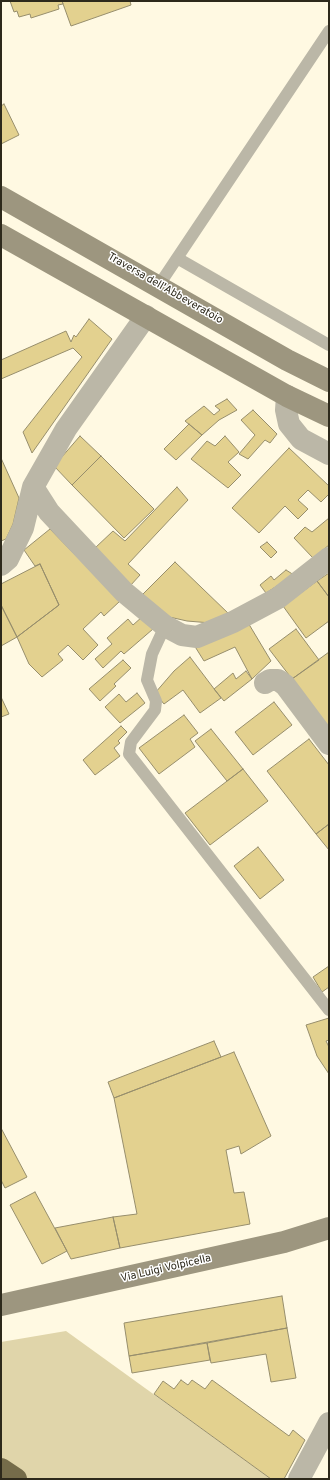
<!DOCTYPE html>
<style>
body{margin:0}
#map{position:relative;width:330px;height:1480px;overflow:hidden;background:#fff9e2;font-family:Overpass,sans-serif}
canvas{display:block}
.frame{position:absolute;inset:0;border:2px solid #2d291b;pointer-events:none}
</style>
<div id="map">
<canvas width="330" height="1480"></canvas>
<div class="frame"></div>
</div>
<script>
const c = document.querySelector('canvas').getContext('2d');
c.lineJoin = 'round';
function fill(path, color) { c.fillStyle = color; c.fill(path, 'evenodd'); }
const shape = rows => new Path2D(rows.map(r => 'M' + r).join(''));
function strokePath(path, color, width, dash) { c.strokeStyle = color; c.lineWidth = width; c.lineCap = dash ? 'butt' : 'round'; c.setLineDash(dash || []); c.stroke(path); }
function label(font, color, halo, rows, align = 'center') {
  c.font = font + ' Overpass,sans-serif'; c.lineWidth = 3; c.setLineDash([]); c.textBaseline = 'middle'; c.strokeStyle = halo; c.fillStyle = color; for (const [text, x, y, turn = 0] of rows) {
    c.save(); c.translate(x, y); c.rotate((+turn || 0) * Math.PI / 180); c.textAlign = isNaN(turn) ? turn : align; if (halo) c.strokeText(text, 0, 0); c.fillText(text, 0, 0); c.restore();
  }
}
fill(shape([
 [66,1331,271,1479,27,1479,1,1462,1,1342]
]), '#e0d5aa');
const building = shape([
 [10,1,62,1,63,4,58,5,59,9,31,18,30,14,19,17,17,11,14,12,10,1],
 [62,1,130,1,131,5,71,26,62,1],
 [4,104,19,135,1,144,1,106,4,104],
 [89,319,112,339,32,453,23,432,82,357,73,348,1,379,1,360,66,331,71,342,74,335,76,337,89,319],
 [227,399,237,410,219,420,202,435,185,421,204,406,214,415,220,410,215,406,227,399],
 [253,410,277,434,270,443,265,440,248,459,239,454,255,435,241,420,253,410],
 [189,424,202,435,176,460,164,449,189,424],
 [80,436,101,456,72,485,54,466,80,436],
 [225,436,239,452,228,462,241,475,228,488,191,459,207,441,215,446,225,436],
 [289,448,329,486,329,494,321,502,308,490,298,500,308,509,298,519,285,506,259,533,232,508,289,448],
 [101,456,154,509,124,538,72,485,101,456],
 [1,458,19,498,13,524,6,539,1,541,1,458],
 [177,487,188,500,128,564,140,575,130,586,95,548,113,531,125,541,177,487],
 [329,518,329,545,313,558,294,538,305,527,312,532,329,518],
 [50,529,120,601,104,616,101,612,83,629,98,645,83,660,68,645,58,654,63,660,42,677,29,664,17,637,59,605,40,564,35,566,24,550,50,529],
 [267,542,277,552,271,558,260,547,267,542],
 [175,562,229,614,211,623,187,621,165,616,143,594,175,562],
 [40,564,59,605,17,637,1,605,1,584,40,564],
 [286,570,294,575,266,593,260,585,271,576,274,580,286,570],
 [329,573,329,597,317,581,329,573],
 [317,581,329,597,329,621,306,638,283,606,317,581],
 [1,605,17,637,1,646,1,605],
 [142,617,153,629,124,654,121,651,103,668,95,659,112,644,107,638,128,619,133,625,142,617],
 [247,621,271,661,252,679,235,647,204,661,194,645,247,621],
 [296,629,319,660,292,679,269,649,296,629],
 [329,652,329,729,292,679,329,652],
 [190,657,221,698,200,713,183,690,164,704,155,693,174,671,190,657],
 [123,660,131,668,114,684,116,686,100,701,89,689,123,660],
 [246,671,252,679,224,701,214,689,233,673,236,679,246,671],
 [137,693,145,703,120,723,105,707,119,694,126,702,137,693],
 [1,697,9,714,1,717,1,697],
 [274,702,292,725,253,755,235,732,274,702],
 [184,715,198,733,190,739,195,747,159,774,139,748,184,715],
 [121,726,127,732,118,741,120,743,114,748,120,756,95,775,83,760,121,726],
 [211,729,243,769,227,781,195,741,211,729],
 [309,739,329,765,329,824,316,834,267,771,309,739],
 [243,769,268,801,210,845,185,813,243,769],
 [329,824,329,850,316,834,329,824],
 [258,847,284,880,260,899,234,866,258,847],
 [329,966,329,987,322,992,313,977,329,966],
 [329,1018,329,1040,326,1041,329,1047,329,1074,317,1056,306,1025,329,1018],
 [214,1041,221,1057,114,1098,108,1082,214,1041],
 [234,1052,271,1136,241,1154,239,1146,226,1150,234,1193,244,1192,250,1224,120,1248,113,1217,137,1214,114,1098,234,1052],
 [1,1128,27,1177,5,1188,1,1180,1,1128],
 [35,1192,67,1251,42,1264,10,1205,35,1192],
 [113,1217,120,1248,71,1259,55,1228,113,1217],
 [282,1296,287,1328,129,1356,124,1323,282,1296],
 [287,1328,296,1378,271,1382,266,1354,211,1363,207,1343,287,1328],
 [207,1343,210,1360,132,1373,129,1356,207,1343],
 [181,1380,188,1385,192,1380,205,1389,212,1380,289,1436,293,1430,305,1440,284,1479,271,1479,154,1394,163,1381,174,1389,181,1380]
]);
fill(building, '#e3d18f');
strokePath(building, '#978e6c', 1);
strokePath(shape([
 [177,258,329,345],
 [159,285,329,31],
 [165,626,152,654,147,680,156,701,155,710,131,742,129,754,329,1010]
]), '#bbb7a7', 12);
strokePath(shape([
 [287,396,286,410,289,424,301,439,329,454],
 [33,487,49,512,124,592,165,626,182,635,197,637,233,622,278,598,329,558],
 [1,565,8,559,23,528,33,487,66,429,146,316],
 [265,683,270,680,278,680,285,685,329,744],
 [299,1479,329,1423]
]), '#bbb7a7', 22);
strokePath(shape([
 [1,197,287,360,329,381],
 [1,235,287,396,329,416],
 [1,1305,284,1242,329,1228]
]), '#9d967f', 22);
strokePath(shape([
 [1,1469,16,1479]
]), '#756c4a', 22);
label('11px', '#2d291b', '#fff', [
 ["Traversa dell'Abbeveratoio",165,289,30],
 ["Via Luigi Volpicella",166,1269,-13]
]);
</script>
